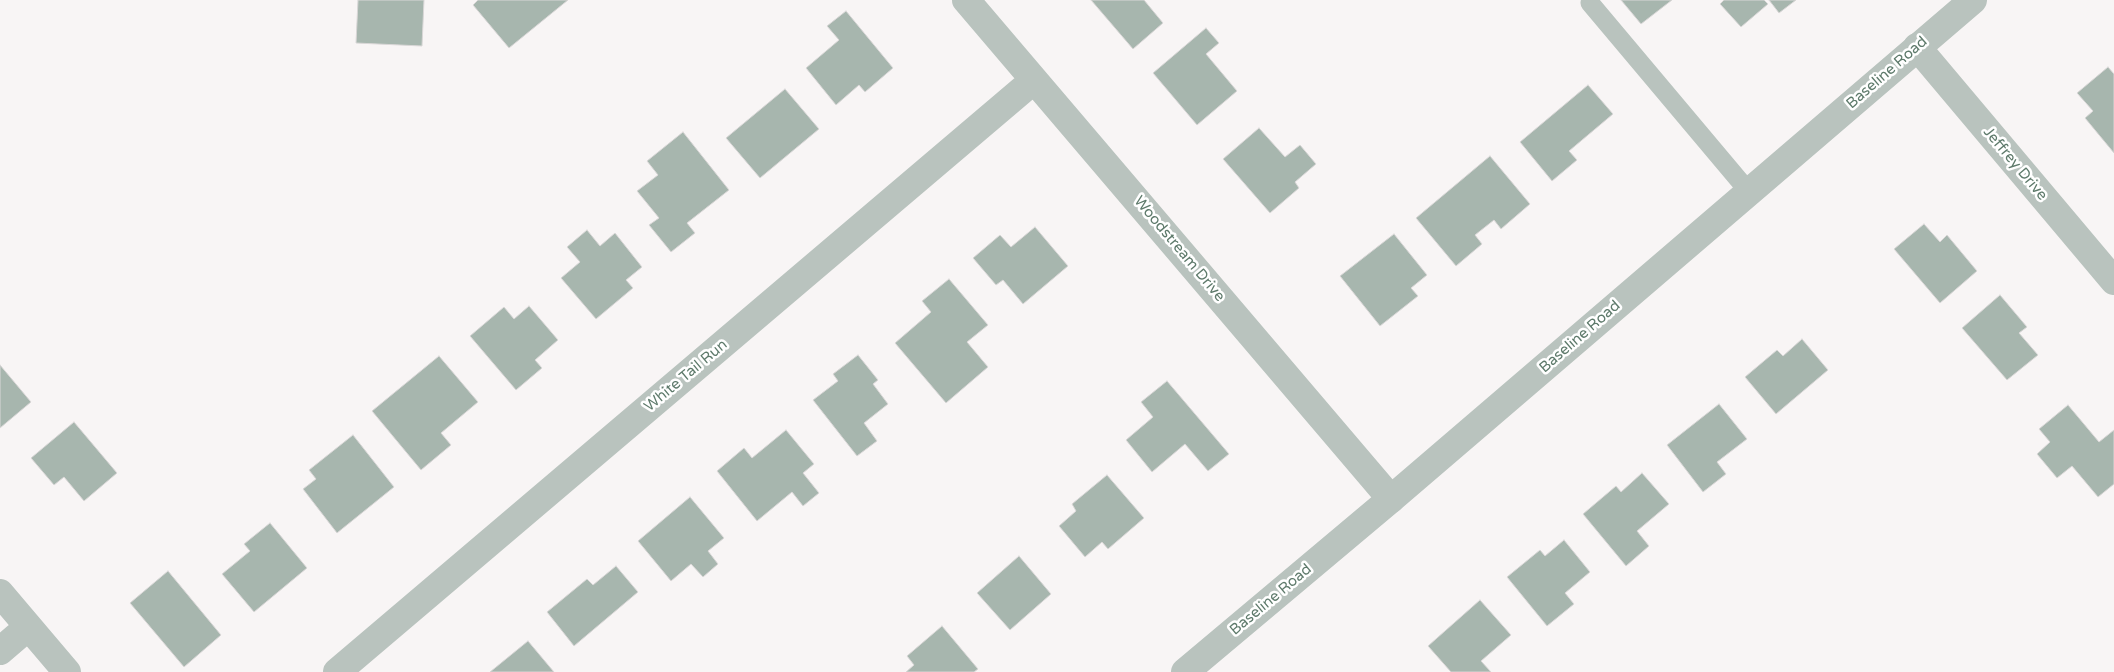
<!DOCTYPE html>
<style>
body{margin:0}
canvas{display:block;background:#f8f5f5}
</style>
<canvas width="2114" height="672"></canvas>
<script>
const c = document.querySelector('canvas').getContext('2d');
c.lineJoin = 'round';
function fill(path, color) { c.fillStyle = color; c.fill(path, 'evenodd'); }
const shape = rows => new Path2D(rows.map(r => 'M' + r).join(''));
function strokePath(path, color, width, dash) { c.strokeStyle = color; c.lineWidth = width; c.lineCap = dash ? 'butt' : 'round'; c.setLineDash(dash || []); c.stroke(path); }
function label(font, color, halo, rows, align = 'center') {
  c.font = font + ' "Varela Round",sans-serif'; c.lineWidth = 5; c.setLineDash([]); c.textBaseline = 'middle'; c.strokeStyle = halo; c.fillStyle = color; for (const [text, x, y, turn = 0] of rows) {
    c.save(); c.translate(x, y); c.rotate((+turn || 0) * Math.PI / 180); c.textAlign = isNaN(turn) ? turn : align; if (halo) c.strokeText(text, 0, 0); c.fillText(text, 0, 0); c.restore();
  }
}
const building = shape([
 [358,0,424,0,422,46,356,43,358,0],
 [478,0,568,0,509,48,473,5,478,0],
 [1091,0,1144,0,1163,23,1133,49,1091,0],
 [1621,0,1672,0,1641,24,1621,0],
 [1724,0,1764,0,1768,4,1741,27,1720,4,1724,0],
 [1769,0,1796,0,1779,13,1769,0],
 [846,11,893,68,865,92,859,85,836,105,806,68,839,40,827,26,846,11],
 [1206,28,1219,43,1206,54,1237,91,1197,125,1153,73,1206,28],
 [2108,67,2114,74,2114,153,2085,118,2093,111,2077,93,2108,67],
 [1588,85,1613,114,1569,151,1577,160,1552,181,1520,142,1588,85],
 [785,89,819,129,760,178,726,138,785,89],
 [1259,128,1285,157,1300,145,1316,164,1295,182,1299,188,1270,213,1223,159,1259,128],
 [683,132,729,190,687,223,695,233,671,252,649,225,659,218,637,191,658,175,647,161,683,132],
 [1490,156,1530,204,1501,229,1494,220,1475,235,1482,244,1456,266,1416,218,1490,156],
 [1924,224,1940,242,1947,235,1977,271,1940,303,1894,249,1924,224],
 [1035,227,1068,266,1023,304,1003,280,996,285,973,258,1000,235,1011,247,1035,227],
 [587,230,600,246,615,233,642,267,626,280,633,288,596,319,561,278,580,262,567,247,587,230],
 [1394,234,1427,275,1411,288,1418,296,1380,326,1340,276,1394,234],
 [949,279,988,325,967,342,988,367,946,403,895,343,931,312,922,301,949,279],
 [2000,295,2027,327,2019,333,2038,355,2007,380,1962,328,2000,295],
 [529,306,558,340,535,360,542,368,516,390,470,336,504,307,514,319,529,306],
 [1802,339,1828,370,1776,414,1745,377,1777,350,1783,356,1802,339],
 [858,355,878,380,873,384,888,404,864,423,877,441,857,456,813,400,838,381,833,374,858,355],
 [439,356,478,402,441,433,451,445,421,470,372,411,439,356],
 [0,365,31,402,0,428,0,365],
 [1167,381,1229,454,1208,471,1185,444,1152,472,1126,440,1153,417,1141,402,1167,381],
 [1719,404,1747,439,1717,462,1726,474,1703,492,1667,445,1719,404],
 [2068,405,2099,442,2114,430,2114,484,2098,497,2072,466,2057,478,2037,454,2050,442,2039,429,2068,405],
 [74,422,117,473,84,501,64,477,54,485,31,458,74,422],
 [786,430,814,464,803,473,819,493,803,506,792,492,757,521,717,471,744,448,752,458,786,430],
 [353,435,394,487,337,533,303,489,316,479,309,470,353,435],
 [1642,473,1669,504,1637,531,1649,546,1626,566,1583,514,1616,486,1621,492,1642,473],
 [1107,475,1144,518,1108,549,1102,542,1085,557,1059,526,1076,511,1072,504,1107,475],
 [690,497,724,538,708,551,718,564,703,577,691,564,671,581,638,541,690,497],
 [270,523,307,568,254,612,222,574,250,551,244,544,270,523],
 [1564,540,1590,572,1565,593,1574,604,1547,626,1507,577,1540,550,1545,556,1564,540],
 [1019,556,1051,594,1010,630,977,593,1019,556],
 [616,566,638,592,574,646,547,612,587,579,593,585,616,566],
 [168,571,221,635,184,667,130,603,168,571],
 [1480,600,1511,635,1481,661,1491,672,1451,672,1428,646,1480,600],
 [942,626,978,669,974,672,906,672,914,665,907,656,942,626],
 [528,641,554,672,490,672,528,641]
]);
fill(building, '#a7b6ae');
strokePath(building, '#d9d7d7', 1);
strokePath(shape([
 [1590,3,1749,192]
]), '#b9c3be', 19);
strokePath(shape([
 [966,0,1391,499],
 [1917,47,2114,281],
 [0,593,67,672],
 [0,651,28,627],
 [337,672,1034,80]
]), '#b9c3be', 28);
strokePath(shape([
 [1185,672,1391,499,1973,0]
]), '#b9c3be', 28);
label('15px', '#5e7a6b', '#fff', [
 ["Baseline Road",1887,73,-41],
 ["Jeffrey Drive",2015,164,50],
 ["Woodstream Drive",1179,249,50],
 ["Baseline Road",1580,337,-41],
 ["White Tail Run",686,376,-40],
 ["Baseline Road",1271,600,-40]
]);
</script>
